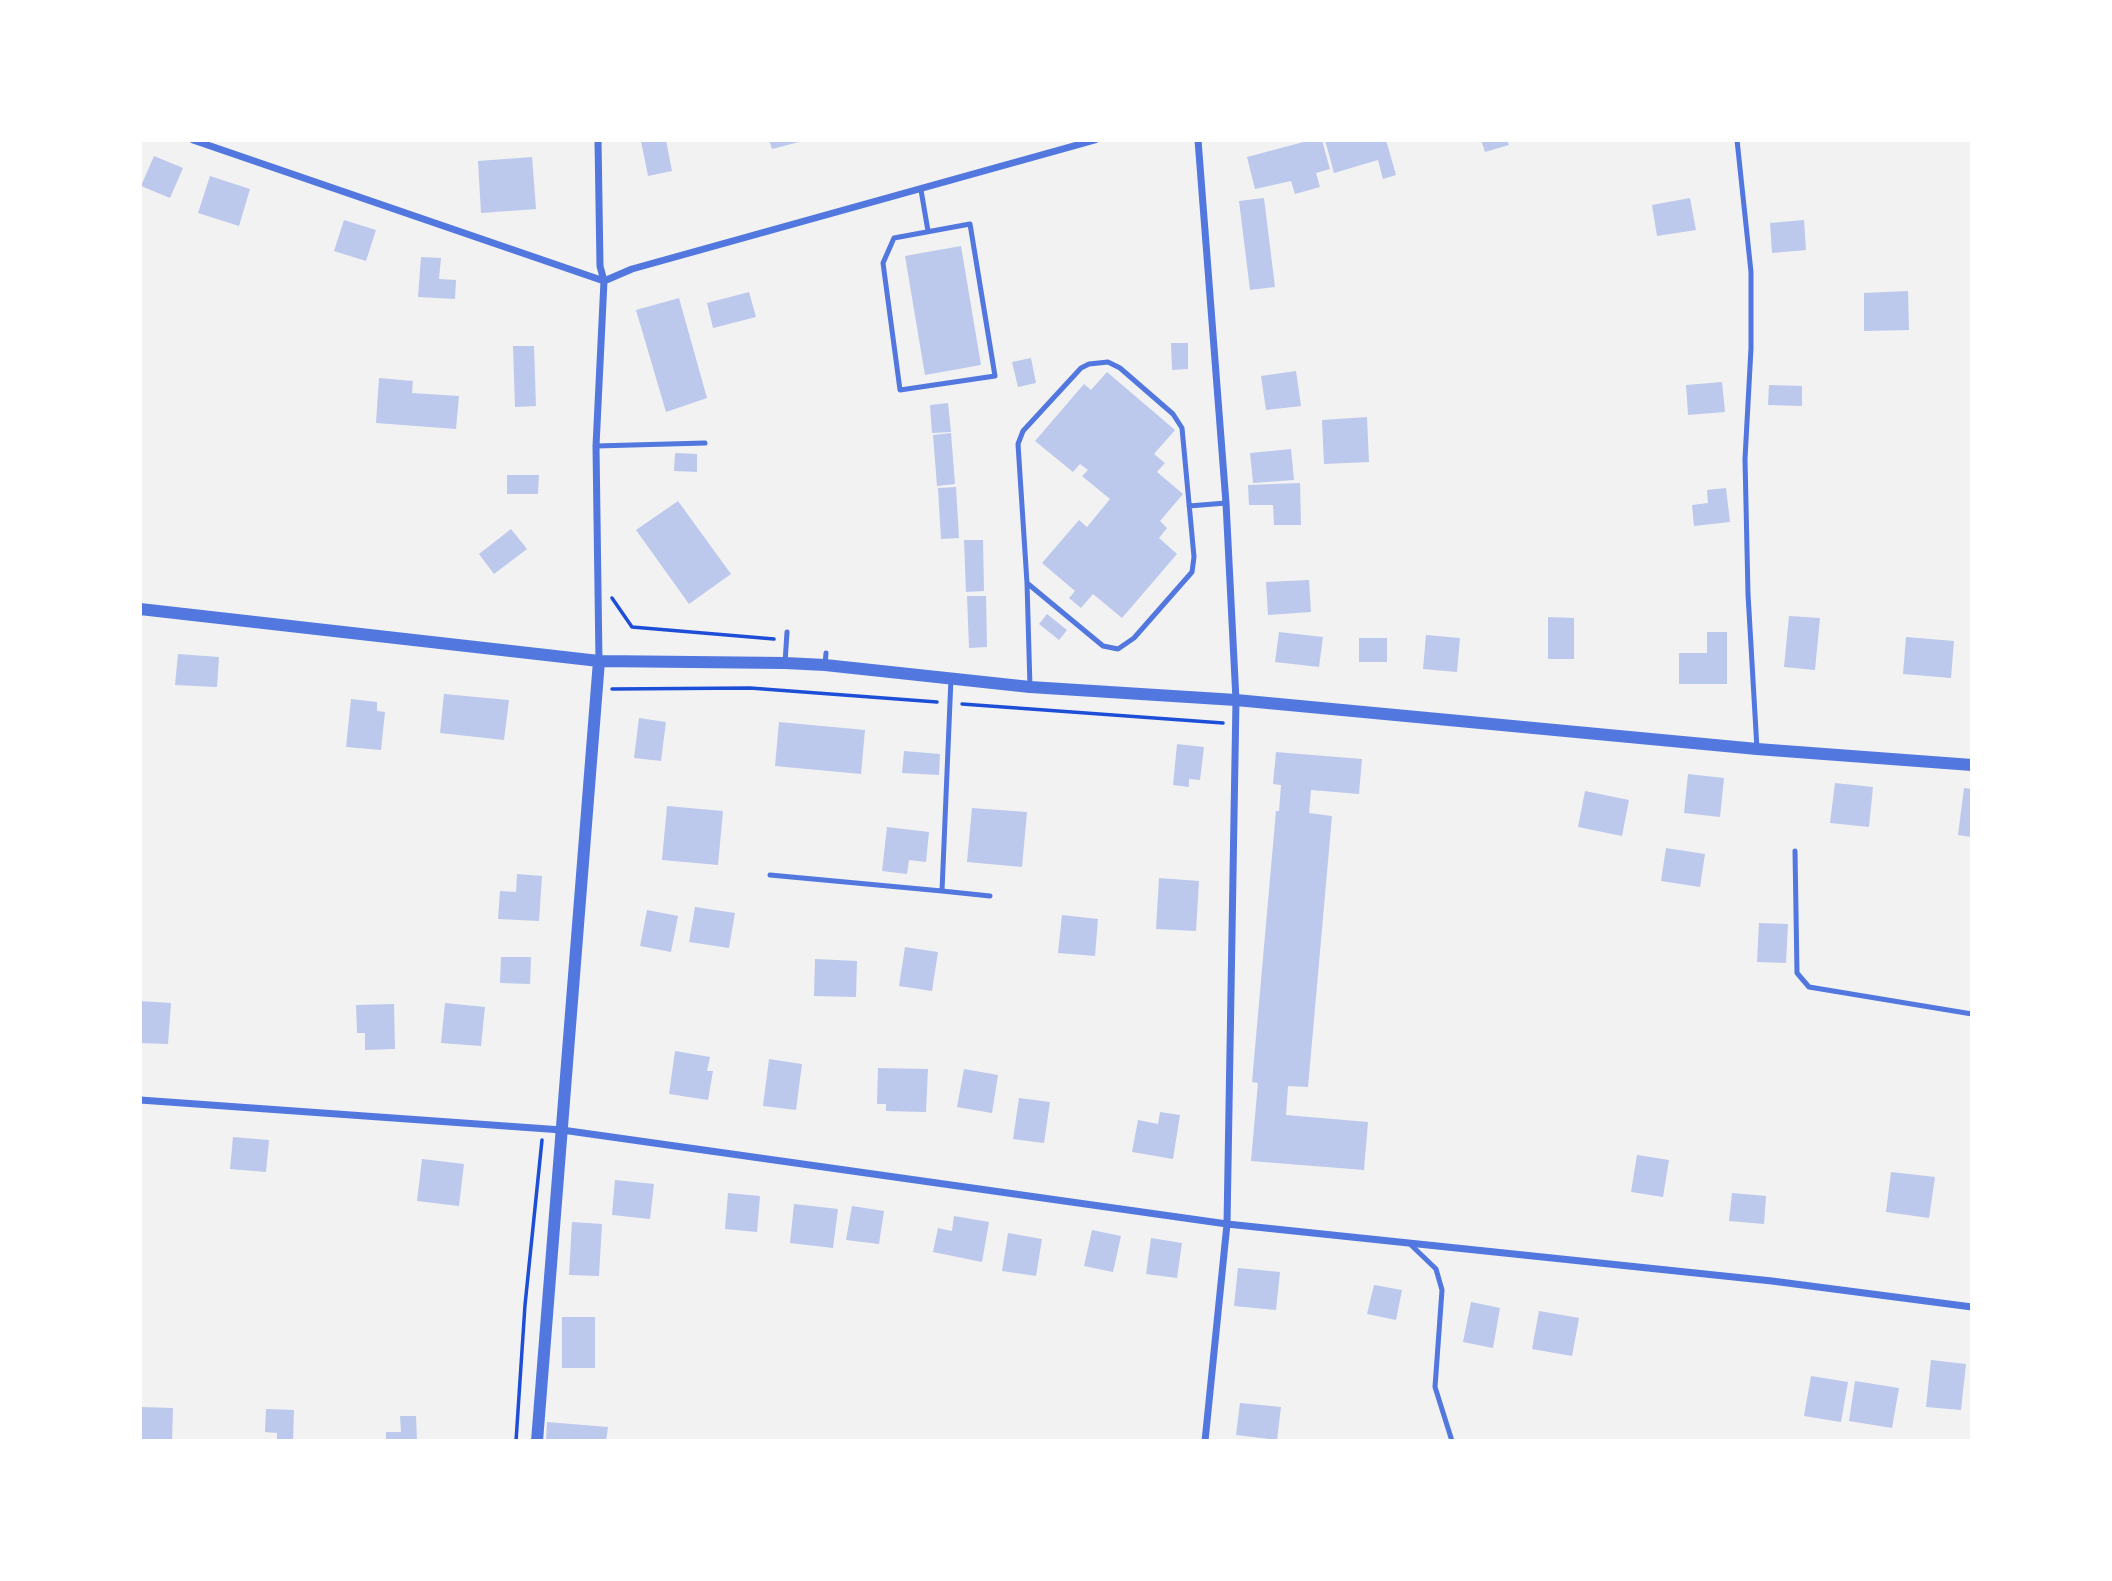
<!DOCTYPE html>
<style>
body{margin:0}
#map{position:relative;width:2112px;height:1581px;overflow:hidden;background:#f2f2f2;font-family:"Fira Sans",sans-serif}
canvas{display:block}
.frame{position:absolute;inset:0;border:142px solid #fff;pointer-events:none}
</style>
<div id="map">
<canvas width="2112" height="1581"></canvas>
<div class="frame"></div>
</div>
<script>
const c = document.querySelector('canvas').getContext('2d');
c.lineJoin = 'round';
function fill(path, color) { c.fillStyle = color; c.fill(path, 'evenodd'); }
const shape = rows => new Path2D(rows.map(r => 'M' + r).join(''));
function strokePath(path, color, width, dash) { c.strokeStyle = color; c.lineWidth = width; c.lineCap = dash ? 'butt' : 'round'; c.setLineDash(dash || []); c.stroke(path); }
fill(shape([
 [666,140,672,171,648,176,641,141],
 [769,140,803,140,803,141,772,149],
 [1311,140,1322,140,1330,169,1316,173,1320,187,1295,194,1291,181,1255,189,1247,157],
 [1325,140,1386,140,1396,175,1383,179,1378,160,1334,173],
 [1481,140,1507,140,1509,145,1485,152],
 [154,156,183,168,170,198,141,186],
 [532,157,536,209,481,213,478,161],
 [210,176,250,189,239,226,198,213],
 [1264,198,1275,287,1250,290,1239,201],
 [1690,198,1696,230,1657,236,1652,205],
 [344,220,376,230,366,261,334,251],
 [1804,220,1806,250,1772,253,1770,223],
 [961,246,981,365,925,375,905,256],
 [421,257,441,258,439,279,456,280,455,299,418,297],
 [1908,291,1909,330,1864,331,1864,293],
 [749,292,756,317,713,328,707,303],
 [679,298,707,398,666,412,636,310],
 [1171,343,1188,343,1188,369,1172,370],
 [513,346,534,346,536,406,515,407],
 [1031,358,1036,383,1018,387,1012,362],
 [1296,371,1301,406,1266,410,1261,376],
 [1107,372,1175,430,1154,454,1165,463,1157,472,1183,494,1160,521,1167,528,1159,538,1177,554,1122,618,1093,594,1081,608,1069,598,1075,591,1042,563,1079,520,1087,527,1110,499,1082,476,1088,470,1080,464,1073,472,1035,441,1084,384,1091,390],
 [379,378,413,381,412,393,459,396,456,429,376,423],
 [1722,382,1725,412,1688,415,1686,385],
 [1769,385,1802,386,1802,406,1768,405],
 [948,403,951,432,932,433,930,405],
 [1367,417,1369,462,1324,464,1322,420],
 [951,433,955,484,937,486,933,435],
 [1291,449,1294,480,1253,483,1250,453],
 [675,453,697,454,697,472,674,471],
 [507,475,539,475,538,494,507,494],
 [1300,483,1301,525,1274,525,1273,505,1249,505,1248,485],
 [956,487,959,538,941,539,938,488],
 [1726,488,1730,522,1694,526,1692,505,1708,503,1707,490],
 [678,501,731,574,689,604,636,530],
 [511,529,527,549,494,574,479,554],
 [964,540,983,540,984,591,966,592],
 [1309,580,1311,612,1268,615,1266,582],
 [967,596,986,596,987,647,969,648],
 [1047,614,1067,630,1059,640,1039,624],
 [1789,616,1820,618,1815,670,1784,667],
 [1548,617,1574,618,1574,659,1548,659],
 [1279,632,1323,637,1319,667,1275,662],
 [1707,632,1727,632,1727,684,1679,684,1679,653,1707,653],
 [1426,635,1460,638,1457,672,1423,669],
 [1906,637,1954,641,1951,678,1903,674],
 [1359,638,1387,638,1387,662,1359,662],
 [178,654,219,657,217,687,175,685],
 [444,694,509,700,504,740,440,733],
 [351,699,377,702,377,711,385,712,381,750,346,747],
 [639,718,666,722,661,761,634,758],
 [779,722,865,730,861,774,775,766],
 [1177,744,1204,747,1200,780,1189,779,1189,787,1173,785],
 [904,751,940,754,939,775,902,773],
 [1276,752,1362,759,1359,794,1311,790,1309,813,1332,816,1308,1087,1288,1086,1286,1115,1368,1122,1364,1170,1251,1161,1258,1083,1252,1082,1276,811,1279,811,1281,785,1273,784],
 [1688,774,1724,778,1720,817,1684,813],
 [1835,783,1873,787,1869,827,1830,823],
 [1964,788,1972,789,1972,837,1958,835],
 [1585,791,1629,800,1622,836,1578,827],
 [667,806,723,811,718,865,662,860],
 [972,808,1027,812,1022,867,967,862],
 [887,827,929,832,926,862,909,860,907,874,882,871],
 [1666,848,1705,854,1700,887,1661,881],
 [517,874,542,876,539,921,498,919,500,891,516,892],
 [1159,878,1199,881,1196,931,1156,929],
 [695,907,735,913,729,948,689,942],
 [647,910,678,916,671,952,640,946],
 [1062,915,1098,919,1095,956,1058,953],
 [1759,923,1788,924,1786,963,1757,962],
 [905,947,938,952,932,991,899,986],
 [501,957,531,957,530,984,500,983],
 [815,959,857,961,856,997,814,996],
 [140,1001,171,1003,168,1044,140,1043],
 [445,1003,485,1007,481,1046,441,1043],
 [394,1004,395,1049,365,1050,365,1033,357,1033,356,1005],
 [675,1051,710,1057,707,1071,713,1071,708,1100,669,1094],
 [769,1059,802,1064,796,1110,763,1106],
 [878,1068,928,1069,926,1112,886,1111,886,1104,877,1104],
 [964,1069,998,1075,992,1113,957,1107],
 [1019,1098,1050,1102,1044,1143,1013,1139],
 [1160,1112,1180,1115,1173,1159,1132,1152,1138,1120,1158,1124],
 [233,1137,269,1140,266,1172,230,1169],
 [1637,1155,1669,1160,1663,1197,1631,1192],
 [422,1159,464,1164,459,1206,417,1201],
 [1891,1172,1935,1177,1929,1218,1886,1212],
 [615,1180,654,1184,650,1219,612,1215],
 [728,1193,760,1196,757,1232,725,1229],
 [1732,1193,1766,1196,1764,1224,1729,1221],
 [794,1204,838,1209,833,1248,790,1243],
 [852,1206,884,1211,879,1244,846,1240],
 [954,1216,989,1222,982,1262,933,1252,938,1228,952,1231],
 [572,1222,602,1224,599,1276,569,1275],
 [1092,1230,1121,1236,1113,1272,1084,1266],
 [1008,1233,1042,1239,1036,1276,1002,1271],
 [1151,1238,1182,1243,1177,1278,1146,1274],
 [1238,1268,1280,1272,1276,1310,1234,1306],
 [1374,1285,1402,1290,1396,1320,1367,1314],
 [1471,1302,1500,1308,1493,1348,1463,1342],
 [1539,1311,1579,1318,1572,1356,1532,1349],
 [562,1317,595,1317,595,1368,562,1368],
 [1931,1360,1966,1364,1961,1410,1926,1407],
 [1811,1376,1848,1382,1841,1422,1804,1416],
 [1855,1381,1899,1388,1892,1428,1849,1421],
 [1240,1403,1281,1407,1277,1440,1236,1435],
 [140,1407,173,1408,172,1441,140,1441],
 [266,1409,294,1410,293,1441,277,1441,277,1433,265,1432],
 [400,1416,416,1416,417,1441,386,1441,386,1432,401,1432],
 [547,1422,608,1427,606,1441,546,1441]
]), '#bdc9ec');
strokePath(shape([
 [612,598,632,627,774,639],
 [612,689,750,688,937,702],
 [962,704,1223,723],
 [516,1441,525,1305,542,1140]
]), '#1d4ed8', 3.5);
strokePath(shape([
 [1737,140,1751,272,1751,348,1745,459,1748,594,1757,749],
 [921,190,928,231],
 [970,224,995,376,900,390,883,263,894,238,970,224],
 [596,446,705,443],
 [1189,506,1226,503],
 [1027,583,1103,646,1118,649,1134,638,1192,572,1194,557,1182,428,1173,414,1120,368,1108,362,1089,364,1081,368,1023,431,1018,444,1027,583,1030,687],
 [785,663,787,632],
 [825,665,826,653],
 [1795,851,1797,973,1809,987,1972,1014],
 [770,875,942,891,951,678],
 [942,891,990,896],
 [1409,1243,1436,1269,1442,1290,1435,1387,1452,1441]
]), '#5277de', 5);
strokePath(shape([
 [193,140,604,281,632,269,1095,140],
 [598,140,600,266,604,281,596,446,599,661],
 [1198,140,1226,503,1236,700,1227,1224,1205,1441],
 [140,1100,562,1130,1227,1224,1772,1281,1972,1307]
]), '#5277de', 7);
strokePath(shape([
 [140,609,599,661,785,663,825,665,1030,687,1236,700,1757,749,1972,765],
 [537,1441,599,661]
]), '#5277de', 12);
</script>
